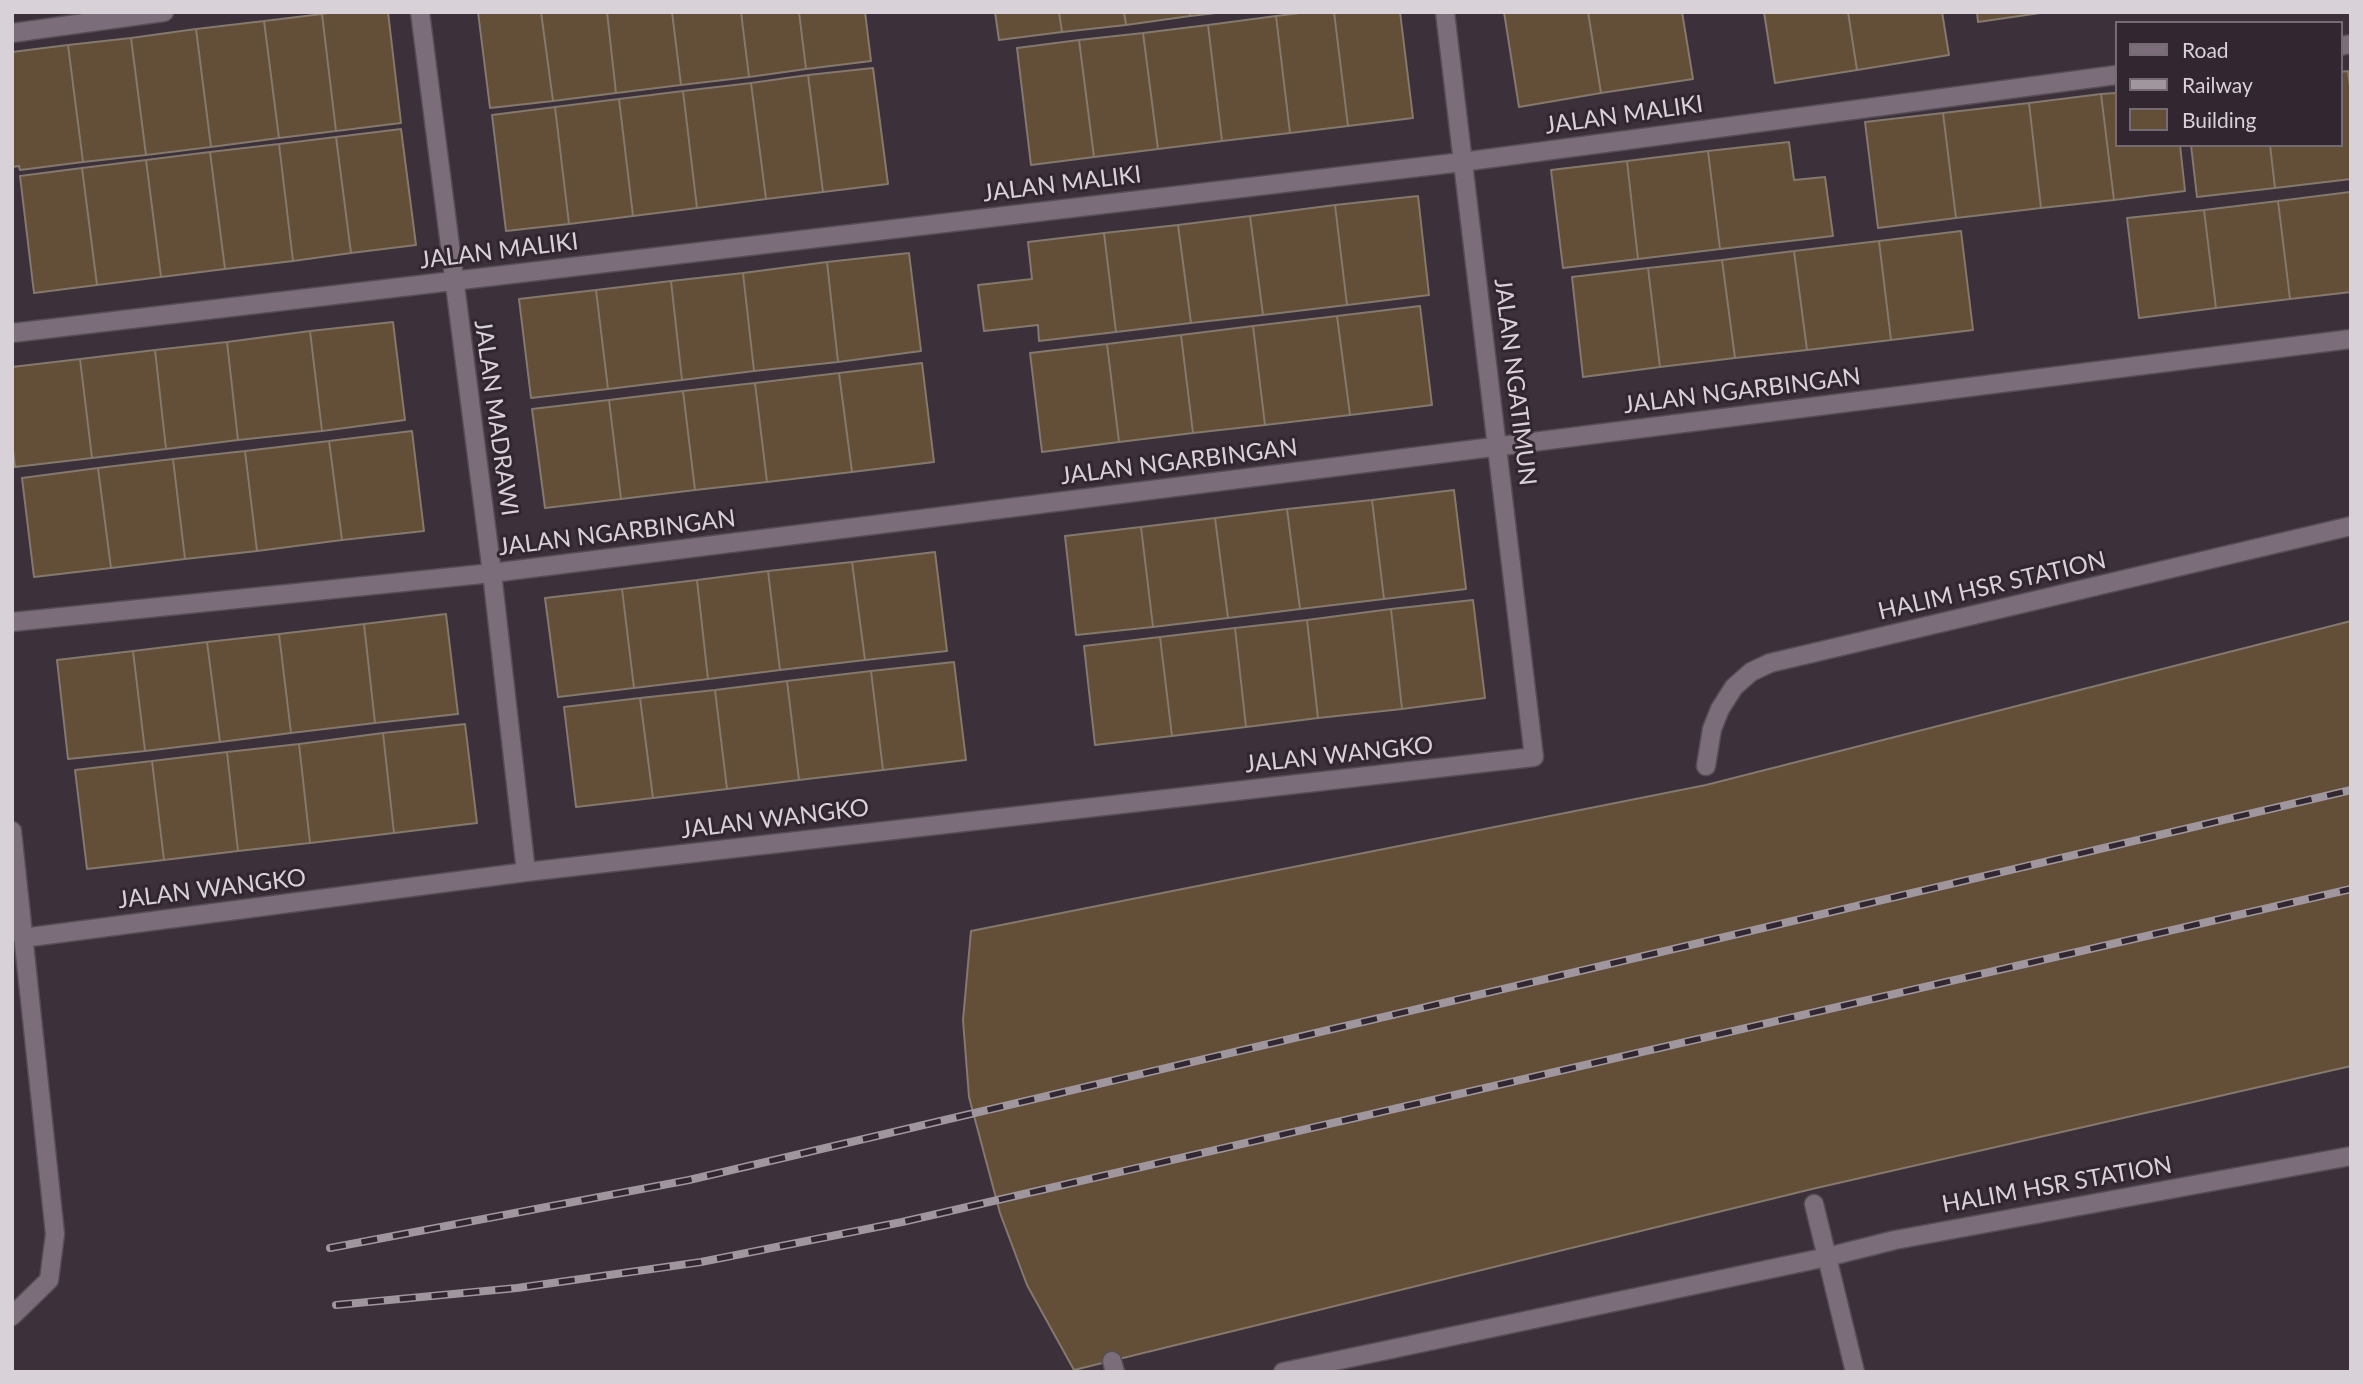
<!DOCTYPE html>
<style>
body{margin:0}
#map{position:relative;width:2363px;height:1384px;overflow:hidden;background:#3c313b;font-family:Lato,sans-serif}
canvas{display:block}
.frame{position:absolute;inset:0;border:14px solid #d8d1d7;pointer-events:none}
.legend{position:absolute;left:2115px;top:21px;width:228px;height:126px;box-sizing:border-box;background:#322731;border:2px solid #746b73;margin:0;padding:9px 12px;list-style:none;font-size:21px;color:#d8d1d7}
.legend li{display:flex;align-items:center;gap:14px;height:35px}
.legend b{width:35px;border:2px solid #746b73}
</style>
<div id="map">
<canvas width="2363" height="1384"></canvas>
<div class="frame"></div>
<ul class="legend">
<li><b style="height:9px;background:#7b6d79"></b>Road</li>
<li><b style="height:9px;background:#9f969e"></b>Railway</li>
<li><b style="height:19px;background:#634e37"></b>Building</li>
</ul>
</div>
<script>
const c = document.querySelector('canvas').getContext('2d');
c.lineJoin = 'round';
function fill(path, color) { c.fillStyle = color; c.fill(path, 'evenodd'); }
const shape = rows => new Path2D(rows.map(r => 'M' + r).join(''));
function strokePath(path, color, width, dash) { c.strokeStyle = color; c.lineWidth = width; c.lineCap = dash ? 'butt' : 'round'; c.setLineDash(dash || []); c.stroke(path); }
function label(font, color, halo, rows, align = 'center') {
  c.font = font + ' Lato,sans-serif'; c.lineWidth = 6; c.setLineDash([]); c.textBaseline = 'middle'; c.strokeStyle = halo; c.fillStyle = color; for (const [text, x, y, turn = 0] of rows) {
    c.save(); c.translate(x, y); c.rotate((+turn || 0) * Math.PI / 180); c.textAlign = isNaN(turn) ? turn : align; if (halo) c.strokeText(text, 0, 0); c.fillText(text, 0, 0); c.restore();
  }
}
const building = shape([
 [334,12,388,12,401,123,336,131,322,14,334,12],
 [478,12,541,12,553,101,490,108,478,12],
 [541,12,607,12,616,93,553,101,541,12],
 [607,12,672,12,681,85,616,93,607,12],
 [672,12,741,12,749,77,681,85,672,12],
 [741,12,799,12,806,69,749,77,741,12],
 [799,12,865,12,871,61,806,69,799,12],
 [995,12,1059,12,1062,32,999,40,995,12],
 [1059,12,1124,12,1126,25,1062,32,1059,12],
 [1124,12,1190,12,1190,16,1126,25,1124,12],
 [1190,12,1225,12,1190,16,1190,12],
 [1308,12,1334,12,1348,126,1290,133,1276,16,1308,12],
 [1334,12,1400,12,1413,118,1348,126,1334,12],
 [1504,12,1588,12,1601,93,1519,107,1504,12],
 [1588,12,1682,12,1693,79,1601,93,1588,12],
 [1764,12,1848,12,1857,70,1775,83,1764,12],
 [1848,12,1942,12,1949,55,1857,70,1848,12],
 [1977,12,2047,12,1978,22,1977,12],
 [322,14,336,131,279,138,264,21,322,14],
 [1276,16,1290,133,1222,141,1208,25,1276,16],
 [264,21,279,138,211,147,196,29,264,21],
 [1208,25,1222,141,1158,149,1143,33,1208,25],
 [196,29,211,147,146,155,131,38,196,29],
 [1143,33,1158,149,1094,157,1079,40,1143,33],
 [131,38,146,155,83,162,68,45,131,38],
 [1079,40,1094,157,1031,165,1017,48,1079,40],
 [68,45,83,162,20,170,19,166,12,167,12,52,68,45],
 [873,68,888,184,823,192,808,75,873,68],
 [2348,71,2351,94,2351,179,2275,188,2270,145,2340,145,2340,72,2348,71],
 [808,75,823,192,766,199,751,83,808,75],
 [751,83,766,199,697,208,683,91,751,83],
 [683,91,697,208,633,216,619,99,683,91],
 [2116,93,2116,145,2180,145,2185,191,2114,200,2101,94,2116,93],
 [2101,94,2114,200,2041,208,2029,103,2101,94],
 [619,99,633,216,569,224,555,107,619,99],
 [2029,103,2041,208,1956,218,1943,113,2029,103],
 [555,107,569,224,506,231,492,115,555,107],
 [1943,113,1956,218,1878,228,1865,122,1943,113],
 [401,129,416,245,351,253,336,137,401,129],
 [336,137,351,253,293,261,279,144,336,137],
 [1789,142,1794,180,1825,177,1833,236,1720,249,1708,151,1789,142],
 [279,144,293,261,225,269,210,152,279,144],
 [2191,145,2270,145,2275,188,2197,197,2191,145],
 [1708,151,1720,249,1638,259,1627,161,1708,151],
 [210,152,225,269,161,277,146,160,210,152],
 [146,160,161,277,97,285,82,168,146,160],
 [1627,161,1638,259,1563,268,1551,170,1627,161],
 [82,168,97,285,34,293,20,176,82,168],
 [2350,192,2351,292,2290,299,2278,201,2350,192],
 [1418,196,1429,295,1347,305,1335,205,1418,196],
 [2278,201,2290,299,2216,308,2204,210,2278,201],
 [1335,205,1347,305,1263,315,1250,216,1335,205],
 [2204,210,2216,308,2139,318,2127,218,2204,210],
 [1250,216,1263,315,1191,323,1178,225,1250,216],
 [1178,225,1191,323,1116,332,1104,233,1178,225],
 [1961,231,1973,330,1891,340,1879,241,1961,231],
 [1104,233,1116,332,1039,341,1038,325,984,331,978,285,1032,279,1028,242,1104,233],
 [1879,241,1891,340,1807,350,1794,251,1879,241],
 [1794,251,1807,350,1735,358,1722,260,1794,251],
 [909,253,921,351,838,362,827,262,909,253],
 [1722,260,1735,358,1660,367,1648,268,1722,260],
 [827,262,838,362,754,371,743,273,827,262],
 [1648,268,1660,367,1583,377,1572,277,1648,268],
 [743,273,754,371,682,380,671,281,743,273],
 [671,281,682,380,608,389,596,290,671,281],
 [596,290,608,389,531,398,519,299,596,290],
 [1420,306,1432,405,1350,415,1337,316,1420,306],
 [1337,316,1350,415,1265,425,1253,326,1337,316],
 [393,322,405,420,322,431,310,331,393,322],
 [1253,326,1265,425,1193,433,1181,335,1253,326],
 [310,331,322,431,238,440,227,342,310,331],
 [1181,335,1193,433,1119,442,1107,344,1181,335],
 [227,342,238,440,166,449,155,350,227,342],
 [1107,344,1119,442,1042,452,1030,353,1107,344],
 [155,350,166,449,92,458,80,359,155,350],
 [80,359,92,458,15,467,12,441,12,367,80,359],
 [922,363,934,462,852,472,839,373,922,363],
 [839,373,852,472,767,482,755,383,839,373],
 [755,383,767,482,695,490,683,391,755,383],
 [683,391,695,490,621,499,609,400,683,391],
 [609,400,621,499,545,508,532,409,609,400],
 [412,431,424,531,342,540,329,441,412,431],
 [329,441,342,540,257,551,245,451,329,441],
 [245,451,257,551,185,559,173,459,245,451],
 [173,459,185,559,111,568,98,468,173,459],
 [98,468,111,568,34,577,22,478,98,468],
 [1454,490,1466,589,1384,599,1372,500,1454,490],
 [1372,500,1384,599,1300,609,1287,509,1372,500],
 [1287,509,1300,609,1228,618,1215,518,1287,509],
 [1215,518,1228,618,1153,627,1141,527,1215,518],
 [1141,527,1153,627,1076,635,1065,536,1141,527],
 [935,552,947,651,865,660,852,562,935,552],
 [852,562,865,660,780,670,768,571,852,562],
 [768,571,780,670,708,679,697,580,768,571],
 [697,580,708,679,634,688,622,589,697,580],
 [622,589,634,688,558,697,545,598,622,589],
 [1473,600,1485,698,1402,709,1391,609,1473,600],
 [1391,609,1402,709,1318,718,1307,620,1391,609],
 [446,614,458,714,375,723,364,624,446,614],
 [1307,620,1318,718,1246,727,1235,628,1307,620],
 [2351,621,2351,1066,1812,1189,1074,1370,1027,1285,1000,1213,969,1097,963,1020,971,931,1706,785,2351,621],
 [364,624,375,723,291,733,279,634,364,624],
 [1235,628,1246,727,1172,736,1160,637,1235,628],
 [279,634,291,733,220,742,207,642,279,634],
 [1160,637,1172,736,1095,745,1084,646,1160,637],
 [207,642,220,742,145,751,133,651,207,642],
 [133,651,145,751,68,759,57,660,133,651],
 [954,662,966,760,883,770,871,671,954,662],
 [871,671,883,770,799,780,787,681,871,671],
 [787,681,799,780,727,789,715,690,787,681],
 [715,690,727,789,653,798,640,698,715,690],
 [640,698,653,798,576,807,564,707,640,698],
 [465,724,477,823,394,833,383,733,465,724],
 [383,733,394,833,310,843,299,744,383,733],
 [299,744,310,843,238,851,227,752,299,744],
 [227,752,238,851,164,860,152,761,227,752],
 [152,761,164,860,87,869,75,770,152,761]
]);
fill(building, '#634e37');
strokePath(building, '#85786c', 2);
const lane = shape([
 [1706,766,1712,729,1720,709,1734,687,1751,672,1770,663,2351,526],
 [1814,1204,1855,1372],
 [1827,1257,1895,1240,2351,1156],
 [1112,1361,1115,1372]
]);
const street = shape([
 [420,12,492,573,526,872],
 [12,33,164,12],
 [2340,46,2351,44],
 [12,333,1462,162,2116,75],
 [12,622,492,573,2351,339],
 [12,831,55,1234,49,1280,12,1316],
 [23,938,526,872,1534,757,1445,12]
]);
const secondary = shape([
 [1283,1372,1827,1257]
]);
strokePath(lane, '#564d55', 21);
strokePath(street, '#564d55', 21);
strokePath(secondary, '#564d55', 21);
strokePath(lane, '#7b6d79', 18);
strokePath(street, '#7b6d79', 18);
strokePath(secondary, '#7b6d79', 18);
const rail = shape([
 [330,1248,689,1180,2351,790],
 [336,1305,517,1288,701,1262,902,1222,2351,889]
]);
strokePath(rail, '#9f969e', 8);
strokePath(rail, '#322731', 5, [16]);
label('24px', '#d8d1d7', '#322731', [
 ["JALAN MALIKI",1624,115,-8],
 ["JALAN MALIKI",1062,184,-7],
 ["JALAN MALIKI",499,251,-7],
 ["JALAN NGATIMUN",1515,382,83],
 ["JALAN NGARBINGAN",1742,391,-7],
 ["JALAN MADRAWI",496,418,82],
 ["JALAN NGARBINGAN",1179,462,-7],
 ["JALAN NGARBINGAN",617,533,-7],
 ["HALIM HSR STATION",1992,586,-13],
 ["JALAN WANGKO",1339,755,-6],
 ["JALAN WANGKO",775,819,-7],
 ["JALAN WANGKO",212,889,-7],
 ["HALIM HSR STATION",2057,1185,-10]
]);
</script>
